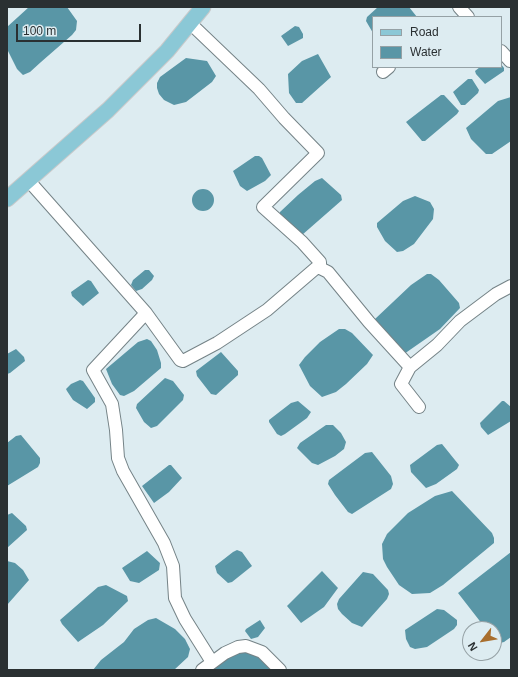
<!DOCTYPE html>
<style>
body{margin:0}
#map{position:relative;width:518px;height:677px;overflow:hidden;background:#ddecf1;font-family:Helvetica,sans-serif}
canvas{display:block}
.frame{position:absolute;inset:0;border:8px solid #2a3032;pointer-events:none}
.legend{position:absolute;left:372px;top:16px;width:130px;height:52px;box-sizing:border-box;background:#ddecf1;border:1px solid #95a1a5;margin:0;padding:5px 7px;list-style:none;font-size:12px;color:#2a3032}
.legend li{display:flex;align-items:center;gap:8px;height:20px}
.legend b{width:20px;border:1px solid #95a1a5}
.north{position:absolute;left:462px;top:621px;width:40px;height:40px;box-sizing:border-box;background:#ddecf1;border:1px solid #95a1a5;border-radius:50%;rotate:239deg;font-size:11px;font-weight:700;line-height:16px;text-align:center;color:#2a3032}
.north::after{content:'';display:block;margin:auto;width:14px;height:18px;background:#a86e2d;clip-path:polygon(50% 0,100% 100%,50% 72%,0 100%)}
.scale{position:absolute;left:16px;top:24px;width:125px;height:18px;box-sizing:border-box;border:2px solid #2a3032;border-top:0;padding-left:5px;font-size:12px;line-height:14px;white-space:nowrap;color:#2a3032;-webkit-text-stroke:3px #ddecf1;paint-order:stroke}
</style>
<div id="map">
<canvas width="518" height="677"></canvas>
<div class="frame"></div>
<ul class="legend">
<li><b style="height:5px;background:#8bc8d6"></b>Road</li>
<li><b style="height:11px;background:#5996a6"></b>Water</li>
</ul>
<div class="north">N</div>
<div class="scale">100 m</div>
</div>
<script>
const c = document.querySelector('canvas').getContext('2d');
c.lineJoin = 'round';
function fill(path, color) { c.fillStyle = color; c.fill(path, 'evenodd'); }
const shape = rows => new Path2D(rows.map(r => 'M' + r).join(''));
function strokePath(path, color, width, dash) { c.strokeStyle = color; c.lineWidth = width; c.lineCap = dash ? 'butt' : 'round'; c.setLineDash(dash || []); c.stroke(path); }
fill(shape([
 [29,7,67,7,77,21,76,30,72,35,41,62,30,72,23,75,17,69,7,49,7,27],
 [378,7,409,7,417,17,373,17,373,33,366,21,367,17],
 [295,26,299,27,303,34,303,38,288,46,281,36],
 [318,54,331,77,302,103,296,103,289,93,288,74,302,61],
 [186,58,207,61,216,76,212,82,186,102,174,105,164,100,159,94,157,88,157,83,160,77],
 [501,64,504,68,504,71,485,84,476,74,475,71,480,67,501,67],
 [468,79,472,79,479,90,478,93,465,105,461,105,453,92],
 [441,95,444,95,459,111,457,114,425,141,422,141,406,122],
 [511,97,511,141,492,154,486,154,471,139,466,128,498,101],
 [255,156,259,156,262,158,271,175,265,181,247,191,240,186,233,171],
 [322,178,341,195,342,200,302,235,280,215,280,212,298,195,315,181],
 '192 200a11 11 0 1 1 22 0a11 11 0 1 1-22 0Z',
 [415,196,430,202,434,209,433,219,414,244,403,251,397,252,385,241,377,227,377,223,403,201],
 [145,270,149,270,154,276,152,280,142,289,136,291,131,285,133,280],
 [427,274,431,274,439,280,459,303,460,308,440,329,404,354,375,319,411,285],
 [88,280,91,281,99,293,83,306,72,296,71,292],
 [339,329,345,329,352,333,373,355,367,364,346,384,336,392,322,397,310,386,299,365,305,357,320,342],
 [147,339,151,341,157,350,161,363,161,368,134,391,124,396,120,395,112,384,106,369,138,342],
 [16,349,24,357,25,361,10,373,7,374,7,354],
 [221,352,238,371,238,375,216,395,211,394,197,376,196,371],
 [165,378,173,381,184,395,183,400,157,426,151,428,144,422,136,408,137,404],
 [80,380,83,381,95,398,95,402,87,409,73,400,67,391,66,389,71,384],
 [298,401,311,412,307,418,285,434,281,436,277,434,269,422,269,420,291,403],
 [502,401,504,401,511,407,511,421,488,435,481,427,480,423],
 [326,425,333,425,341,433,346,442,344,449,335,456,318,465,312,463,297,448,300,443],
 [21,435,40,458,40,463,38,467,7,486,7,443,16,436],
 [442,444,459,465,457,469,436,484,426,488,411,472,410,465,437,445],
 [372,452,391,476,393,484,391,489,352,514,348,512,335,495,328,484,329,480,365,453],
 [169,465,171,465,182,478,169,492,154,503,142,486],
 [452,491,492,533,494,538,494,543,443,585,430,593,412,594,399,585,387,567,383,559,382,544,387,534,408,513,435,496],
 [12,513,26,526,27,530,7,548,7,515],
 [237,550,242,552,252,566,232,582,228,583,217,573,215,566,233,552],
 [147,551,160,563,159,570,139,583,130,581,122,568],
 [511,552,511,637,504,642,500,643,494,637,494,629,486,629,458,593],
 [7,561,15,563,23,570,29,580,7,605],
 [322,571,338,588,324,607,301,623,287,606],
 [363,572,373,574,388,590,389,594,387,599,362,627,352,623,342,614,338,609,337,604,339,599],
 [106,585,127,596,128,601,103,625,78,642,62,624,60,620,98,587],
 [437,609,444,610,457,620,457,625,454,629,427,647,415,649,410,647,406,639,405,630],
 [156,618,175,629,185,639,190,649,188,657,174,670,93,670,101,660,124,642,134,629,148,620],
 [260,620,265,628,258,637,251,639,245,631,246,629],
 [241,650,261,656,276,670,210,670,213,665]
]), '#5996a6');
const minor = shape([
 [459,7,468,17],
 [190,23,259,89,284,118,318,153,263,207,302,242,320,262,320,268],
 [501,51,510,61],
 [383,72,389,67],
 [29,181,146,313,180,360,183,361,217,343,267,310,316,268,320,268,328,272,369,322,410,367],
 [146,313,93,370,112,404,116,430,118,458,123,471,164,543,173,566,175,598,185,619,212,662],
 [419,407,401,384,410,367,437,345,460,321,496,294,511,286],
 [202,670,225,653,238,647,246,646,262,652,280,670]
]);
const major = shape([
 [7,199,108,110,167,51,203,7]
]);
strokePath(minor, '#758387', 14);
strokePath(major, '#c8c9ca', 17);
strokePath(minor, '#fff', 12);
strokePath(major, '#8bc8d6', 15);
</script>
